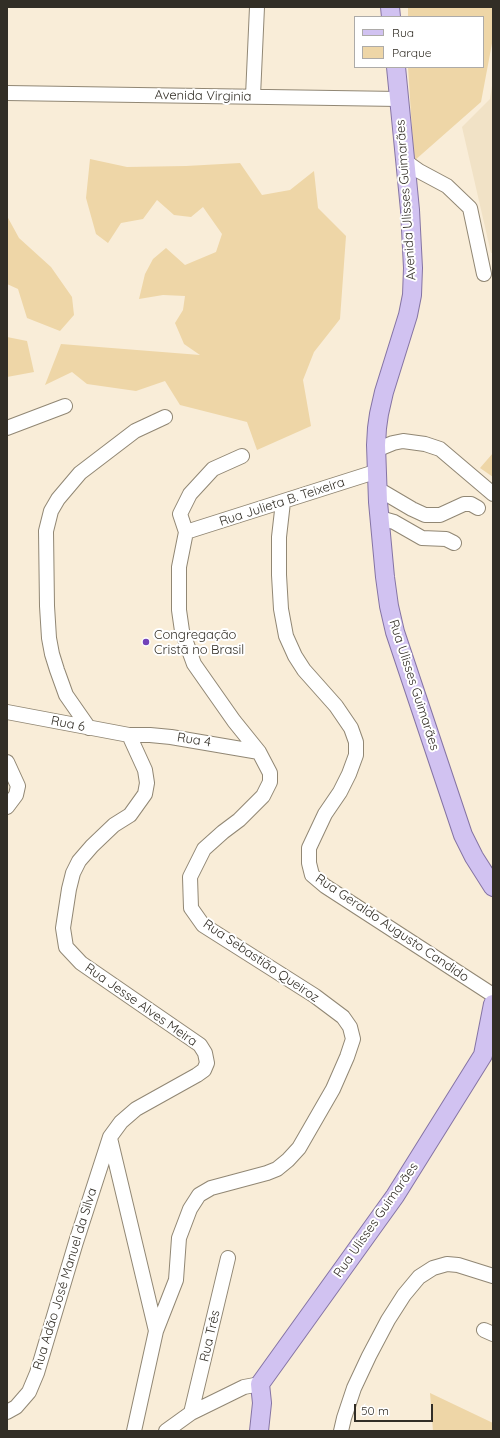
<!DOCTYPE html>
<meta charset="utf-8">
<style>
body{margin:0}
#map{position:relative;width:500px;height:1438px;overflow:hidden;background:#f9edd8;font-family:Quicksand,sans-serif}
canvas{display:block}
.frame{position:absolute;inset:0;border:8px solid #322e26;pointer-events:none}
.legend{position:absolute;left:354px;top:16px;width:130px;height:52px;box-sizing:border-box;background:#fff;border:1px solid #adaba8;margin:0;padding:5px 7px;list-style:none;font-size:12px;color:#322e26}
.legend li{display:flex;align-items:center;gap:8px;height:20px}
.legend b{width:20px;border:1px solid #adaba8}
.scale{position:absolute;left:354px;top:1404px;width:79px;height:18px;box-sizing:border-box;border:2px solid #322e26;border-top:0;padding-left:5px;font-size:12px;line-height:14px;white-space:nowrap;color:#322e26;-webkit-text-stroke:3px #fff;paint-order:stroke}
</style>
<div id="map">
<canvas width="500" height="1438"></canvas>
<div class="frame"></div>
<ul class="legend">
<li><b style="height:5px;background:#d1c2f1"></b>Rua</li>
<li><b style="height:11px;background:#eed6a7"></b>Parque</li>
</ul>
<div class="scale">50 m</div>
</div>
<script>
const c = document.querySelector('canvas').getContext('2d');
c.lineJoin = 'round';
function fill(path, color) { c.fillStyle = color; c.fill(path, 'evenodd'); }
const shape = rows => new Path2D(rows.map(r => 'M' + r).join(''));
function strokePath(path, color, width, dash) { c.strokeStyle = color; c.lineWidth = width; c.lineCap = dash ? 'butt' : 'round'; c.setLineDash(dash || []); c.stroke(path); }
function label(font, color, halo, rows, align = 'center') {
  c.font = font + ' Quicksand,sans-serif'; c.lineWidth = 4; c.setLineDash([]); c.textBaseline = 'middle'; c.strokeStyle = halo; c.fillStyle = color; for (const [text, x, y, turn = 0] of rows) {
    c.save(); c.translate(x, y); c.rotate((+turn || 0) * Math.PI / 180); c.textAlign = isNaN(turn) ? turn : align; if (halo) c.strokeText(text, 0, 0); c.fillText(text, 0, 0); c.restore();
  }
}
fill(shape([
 [493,79,493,253,491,253,462,127,490,99]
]), '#f1e2c6');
fill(shape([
 [408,7,493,7,493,38,481,102,414,161,408,67,483,67,483,17,408,17],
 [90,159,127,167,186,166,240,163,262,195,290,190,314,171,318,208,346,236,340,319,314,352,303,380,311,426,257,450,247,422,180,405,165,381,136,391,87,384,72,372,45,385,61,344,200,355,184,344,175,323,183,310,185,296,163,295,139,299,145,274,153,259,166,248,185,265,216,252,222,234,203,207,191,217,174,215,157,200,143,219,121,223,108,243,96,234,86,198],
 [7,216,19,238,51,267,72,297,74,315,60,331,27,318,18,289,7,284],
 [7,337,27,341,34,372,7,377],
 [493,453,493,477,480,468],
 [430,1393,493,1423,493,1431,433,1431]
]), '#eed6a7');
const minor = shape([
 [7,93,399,99],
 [253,96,257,7],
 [405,161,419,171,447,186,470,208,484,274],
 [7,428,65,406],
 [376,450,393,443,403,441,425,444,440,449,493,494],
 [378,489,412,509,425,515,440,515,464,504,471,504,478,508],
 [283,502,279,537,279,575,281,609,286,636,295,656,304,670,336,706,351,728,356,742,356,755,349,774,340,792,325,814,309,848,309,863,312,875,325,886,493,995],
 [380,518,394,522,422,538,446,539,454,543],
 [186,532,378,471],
 [7,712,129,735,150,735,171,737,259,752],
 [89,728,66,695,57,670,52,654,49,638,47,606,46,531,51,511,58,499,80,473,135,431,165,417],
 [7,762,18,786,16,795,7,807],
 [110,1138,156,1331],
 [484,1330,493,1334],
 [7,1412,16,1407,29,1392,37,1373,76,1242,110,1137,121,1122,136,1109,197,1075,204,1070,207,1063,205,1053,200,1045,81,963,66,947,63,928,69,889,73,873,79,861,92,846,114,825,130,815,145,794,147,783,145,770,129,735],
 [191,1413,228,1258],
 [134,1431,156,1331,176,1280,179,1238,190,1209,199,1195,211,1188,267,1173,277,1169,288,1160,299,1148,333,1089,347,1057,353,1039,350,1027,343,1017,315,996,203,925,191,908,190,877,204,849,223,832,239,820,263,796,270,782,270,773,259,752,234,721,194,664,182,631,179,610,179,567,186,532,180,514,190,494,213,469,242,456],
 [166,1431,191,1413,244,1387,260,1384],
 [341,1431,344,1418,354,1388,369,1356,388,1320,404,1295,419,1277,433,1268,447,1264,458,1265,493,1276]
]);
const major = shape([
 [390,7,391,17],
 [396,67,410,210,413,268,412,295,408,315,384,392,379,414,377,428,376,445,378,502,385,577,389,606,395,632,463,835,474,857,493,887],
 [259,1431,262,1403,260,1384,395,1196,483,1055,493,1004]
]);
strokePath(minor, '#918774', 16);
strokePath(major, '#8574a4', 20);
strokePath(minor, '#fff', 14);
strokePath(major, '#d1c2f1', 18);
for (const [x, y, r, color] of [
 [146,642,4,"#7142b9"]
]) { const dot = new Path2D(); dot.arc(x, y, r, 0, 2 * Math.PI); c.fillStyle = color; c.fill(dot); strokePath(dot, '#fff', 1.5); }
label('13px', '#322e26', '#fff', [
 ["Avenida Virginia",203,96,1],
 ["Avenida Ulisses Guimarães",406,200,-94],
 ["Rua Julieta B. Teixeira",282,502,-18],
 ["Rua Ulisses Guimarães",414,685,72],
 ["Rua 6",68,724,11],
 ["Rua 4",194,740,9],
 ["Rua Geraldo Augusto Candido",392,928,34],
 ["Rua Sebastião Queiroz",261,961,34],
 ["Rua Jesse Alves Meira",141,1005,35],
 ["Rua Ulisses Guimarães",376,1220,-55],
 ["Rua Adão José Manuel da Silva",65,1279,-73],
 ["Rua Três",210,1336,-77]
]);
label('13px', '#322e26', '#fff', [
 ["Congregação",154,635],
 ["Cristã no Brasil",154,650]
], 'left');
</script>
